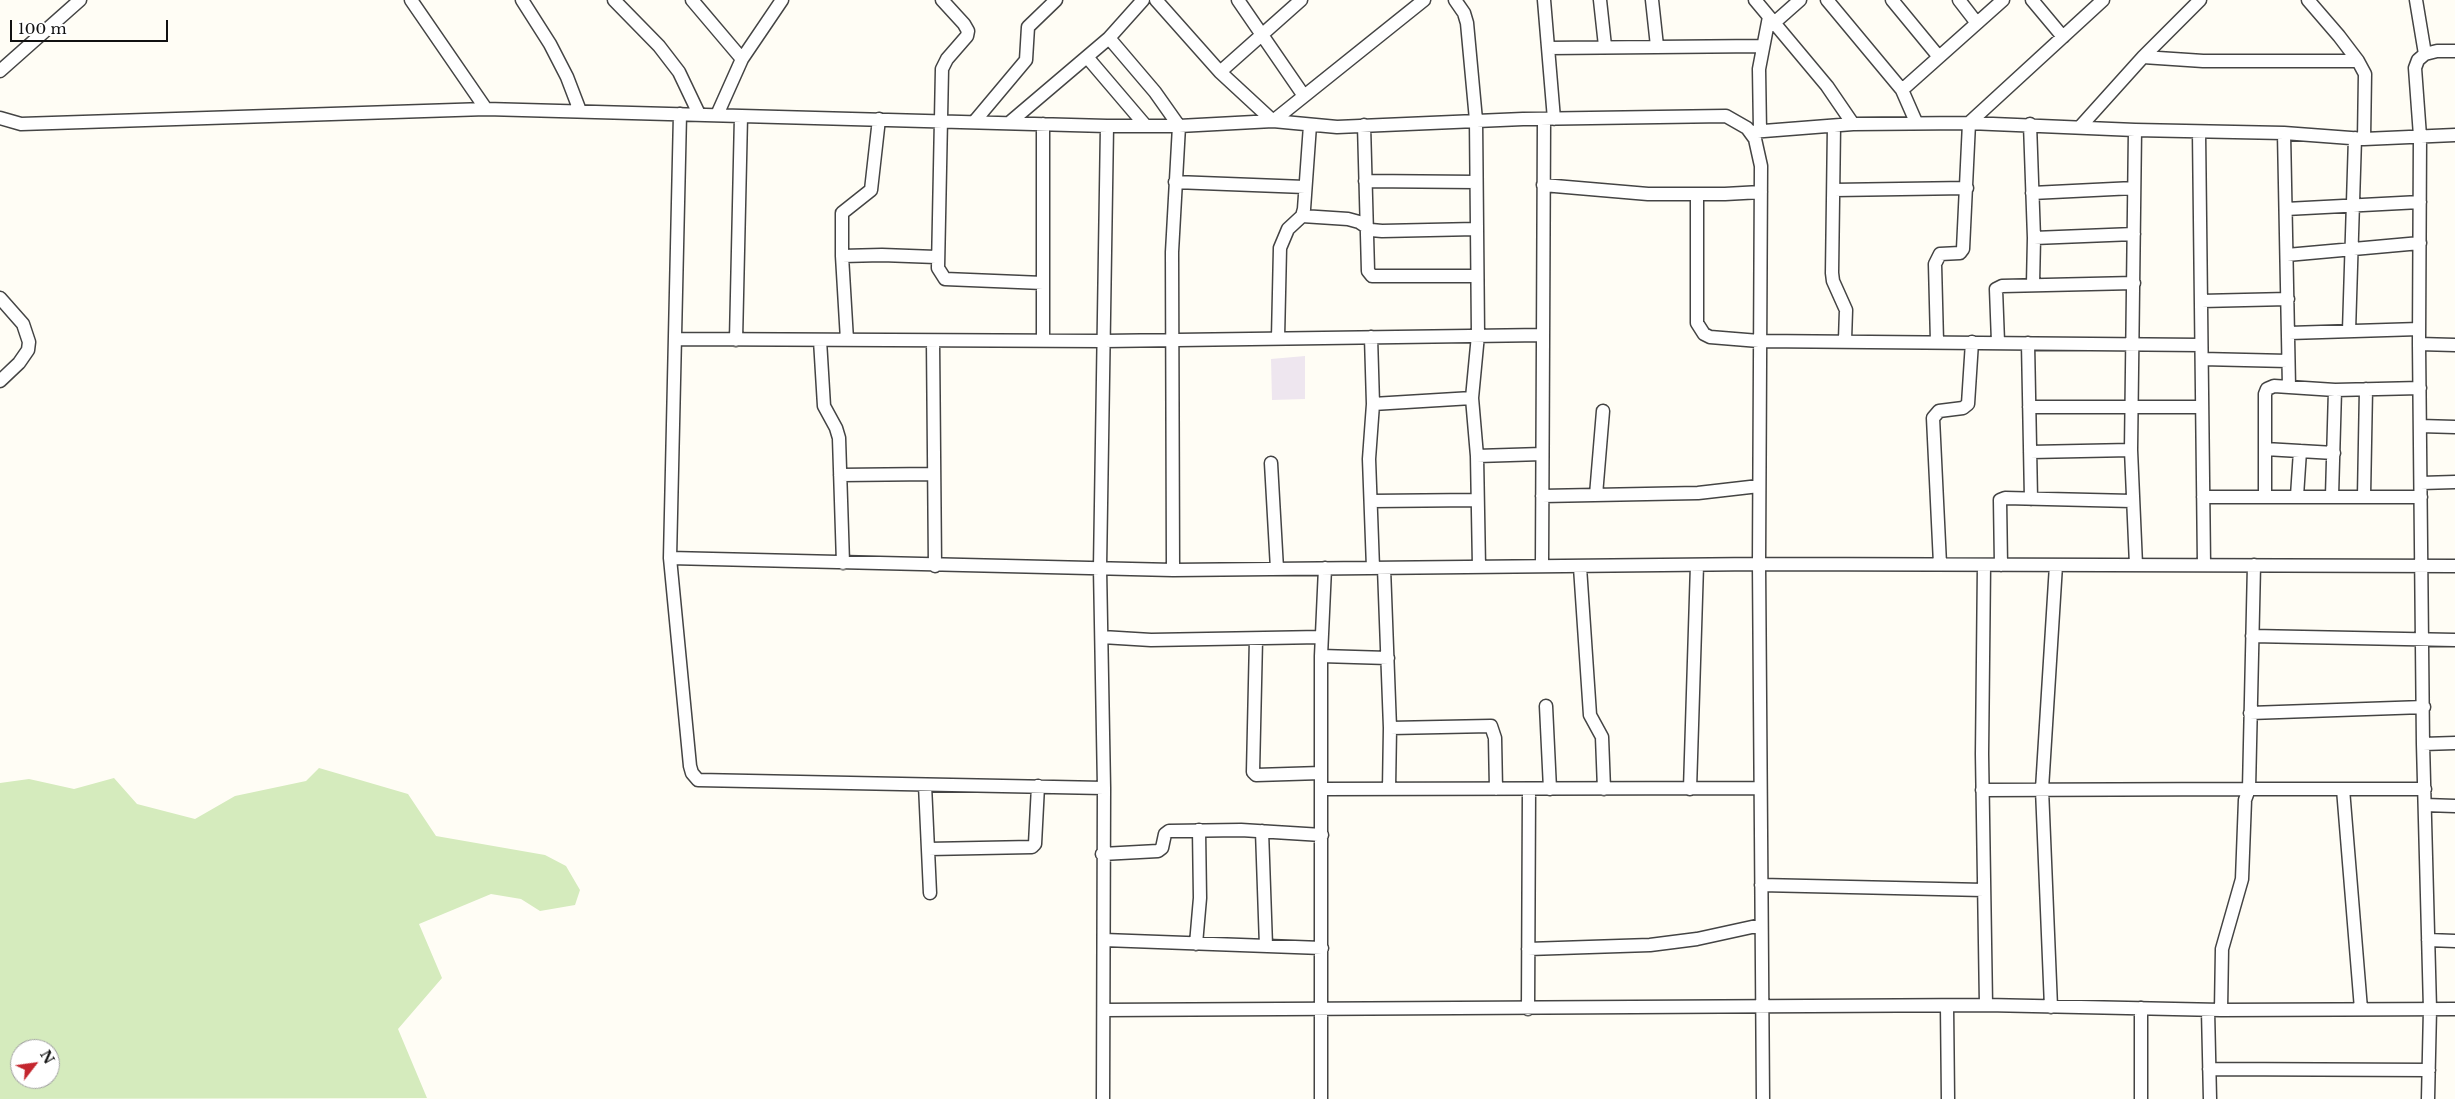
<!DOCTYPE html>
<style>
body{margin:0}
#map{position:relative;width:2455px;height:1099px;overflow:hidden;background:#fffdf5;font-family:"Libre Baskerville",serif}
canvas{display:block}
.north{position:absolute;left:10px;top:1039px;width:50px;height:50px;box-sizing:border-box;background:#fff;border:1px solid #a0a0a0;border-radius:50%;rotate:60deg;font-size:14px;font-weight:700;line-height:20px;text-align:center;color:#111}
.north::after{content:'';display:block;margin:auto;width:18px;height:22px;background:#c4262e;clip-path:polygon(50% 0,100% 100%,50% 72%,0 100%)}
.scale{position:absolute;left:10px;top:20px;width:158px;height:22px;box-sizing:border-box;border:2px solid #111;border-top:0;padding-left:6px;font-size:15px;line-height:18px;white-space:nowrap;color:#111;-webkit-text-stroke:4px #fff;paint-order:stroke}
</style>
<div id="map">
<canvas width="2455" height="1099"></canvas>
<div class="north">N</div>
<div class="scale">100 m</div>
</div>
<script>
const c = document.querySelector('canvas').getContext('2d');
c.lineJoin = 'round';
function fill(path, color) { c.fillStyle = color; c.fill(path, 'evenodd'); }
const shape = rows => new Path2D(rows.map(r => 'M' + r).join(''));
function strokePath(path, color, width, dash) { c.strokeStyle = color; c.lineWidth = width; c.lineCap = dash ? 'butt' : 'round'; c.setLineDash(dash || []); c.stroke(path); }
fill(shape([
 [1305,356,1305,399,1272,400,1271,359]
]), '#eee6ef');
fill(shape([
 [319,768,408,794,436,836,545,855,566,866,580,890,575,905,540,911,521,899,491,894,419,924,442,978,398,1029,427,1098,0,1099,0,783,29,779,74,789,114,778,137,804,195,819,235,796,306,781],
 [20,1049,50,1049,50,1079,20,1079]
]), '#d5ebbd');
const minor = shape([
 [411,0,486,109],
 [522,0,550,44,567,77,580,111],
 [614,0,659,46,679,72,699,114],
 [692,0,742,59],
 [942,0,964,24,968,31,967,36,947,59,942,69,938,268,945,279,1043,283],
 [1156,0,1220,72,1273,121,1337,127,1523,119,1726,116,1747,128,1755,139,1761,166,1759,564,1763,1099],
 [1238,0,1304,96],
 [1455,0,1464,13,1467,23,1476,120,1478,335,1472,398,1477,456,1479,567],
 [1544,0,1554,119],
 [1600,0,1605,46],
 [1652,0,1657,46],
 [1755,0,1827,86,1853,124],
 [1827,0,1902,90,1916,122],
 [1892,0,1939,57],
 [1959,0,1976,22],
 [2032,0,2063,37],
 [2308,0,2339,36,2358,61,2365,74,2364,139],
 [2416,0,2425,54],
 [1774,23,1800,0],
 [1109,38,1155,92,1179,126,1172,252,1173,570],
 [1548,48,1763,46],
 [1087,57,1145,125],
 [2143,57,2203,61,2358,61],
 [0,71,80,0],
 [1220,72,1301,0],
 [1902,90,2003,0],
 [680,114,670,558,1173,570,1759,564,2455,566],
 [717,115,742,59,782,0],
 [0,118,21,124,486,109,1107,126,1179,126,1273,121,1424,0],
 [974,122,1026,60,1028,27,1056,0],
 [1009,123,1109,38,1143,0],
 [2030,124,2034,238,2033,284],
 [1364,125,1368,271,1372,276,1476,276],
 [1834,126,1832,273,1833,281,1846,310,1845,340],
 [2080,127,2143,57,2200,0],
 [2135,130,2131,450,2136,565],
 [1760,131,1759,69,1769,17],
 [1751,132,1853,124,1969,123,2103,0],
 [2199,132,2204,565],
 [2284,133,2289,387],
 [1365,181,1476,182],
 [1175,182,1305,187],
 [1543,185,1648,194,1725,194,1761,192],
 [1834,190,1967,188],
 [2032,193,2134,188],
 [1697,194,1697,323,1704,334,1710,337,1759,341,2201,345],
 [2286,209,2420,202],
 [1302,216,1348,219,1359,222,1371,230,1382,231,1476,229],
 [2034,238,2134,234],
 [2287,255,2420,243],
 [842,256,842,213,871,190,879,119],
 [0,298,23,324,29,342,28,350,19,363,0,381],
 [2201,301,2288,299],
 [2349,331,2355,138],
 [2289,333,2419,329],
 [1371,337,1373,404,1369,459,1373,568],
 [1278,338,1280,248,1288,229,1302,216,1304,209,1310,125],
 [675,339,1104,341,1543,335],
 [736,340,741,116],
 [820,340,824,406,836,428,839,438,843,563],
 [847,340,842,256,882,255,936,257],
 [933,341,935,566],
 [1043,341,1043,124],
 [1937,342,1935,264,1940,254,1960,253,1963,249,1969,123,2135,130,2284,133,2364,139,2455,135],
 [1998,342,1996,289,2002,286,2134,283],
 [2028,343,2031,499],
 [2419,344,2455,345],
 [2202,359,2288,361],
 [1373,404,1472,398],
 [2029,407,2202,407],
 [2420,426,2455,427],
 [2265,449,2334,453],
 [2030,452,2131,450],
 [1477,456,1542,454],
 [1271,463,1277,569],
 [840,475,933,474],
 [2421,483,2455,482],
 [1596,495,1603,411],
 [1542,496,1698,493,1759,486],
 [2265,496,2265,394,2267,389,2274,386,2335,390,2420,388],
 [2297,496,2300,451],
 [2332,496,2335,390],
 [2364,496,2366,389],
 [2203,497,2421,497],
 [1371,501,1477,500],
 [670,558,690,766,692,773,698,780,1104,788],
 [1940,564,1933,418,1939,411,1963,408,1968,404,1972,342],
 [1984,565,1982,754,1986,1005],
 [2001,565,2000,500,2005,498,2132,501],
 [1542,566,1544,119],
 [1580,567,1590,715,1602,737,1604,789],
 [1384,568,1390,728,1389,789],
 [2252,636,2455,640],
 [1102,637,1151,640,1321,637],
 [1256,639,1253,772,1256,775,1321,773],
 [1321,656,1388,658],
 [1546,706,1550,789],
 [2250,713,2424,707],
 [1390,728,1491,726,1495,738,1496,789],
 [2423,744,2455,743],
 [925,785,930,893],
 [1321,789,1760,788],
 [1690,789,1697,565],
 [2343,789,2361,1009],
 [1982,790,2249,789,2254,565],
 [2425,805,2455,806],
 [1262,831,1266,946],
 [928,849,1032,847,1035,844,1038,786],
 [1102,854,1158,851,1162,848,1165,834,1169,831,1241,830,1322,835],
 [1761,885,1984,890],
 [1104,940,1322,948],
 [2428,940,2455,941],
 [1196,944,1200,898,1199,830],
 [1528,949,1650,945,1697,939,1761,925],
 [1947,1006,1948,1099],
 [2051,1007,2042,789,2056,565],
 [2141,1008,2141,1099],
 [1528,1009,1529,789],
 [1104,1010,1986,1005,2221,1010,2455,1009],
 [2208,1010,2210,1099],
 [2221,1010,2222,949,2242,879,2245,800,2249,789,2425,789],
 [2209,1069,2429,1070],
 [1103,1099,1104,788,1100,568,1107,126],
 [1321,1099,1321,656,1325,568],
 [2428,1099,2430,1009,2423,744,2419,344,2420,136,2415,68,2418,60,2425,54,2437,51,2455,51]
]);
strokePath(minor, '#444', 15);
strokePath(minor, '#fff', 12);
</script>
